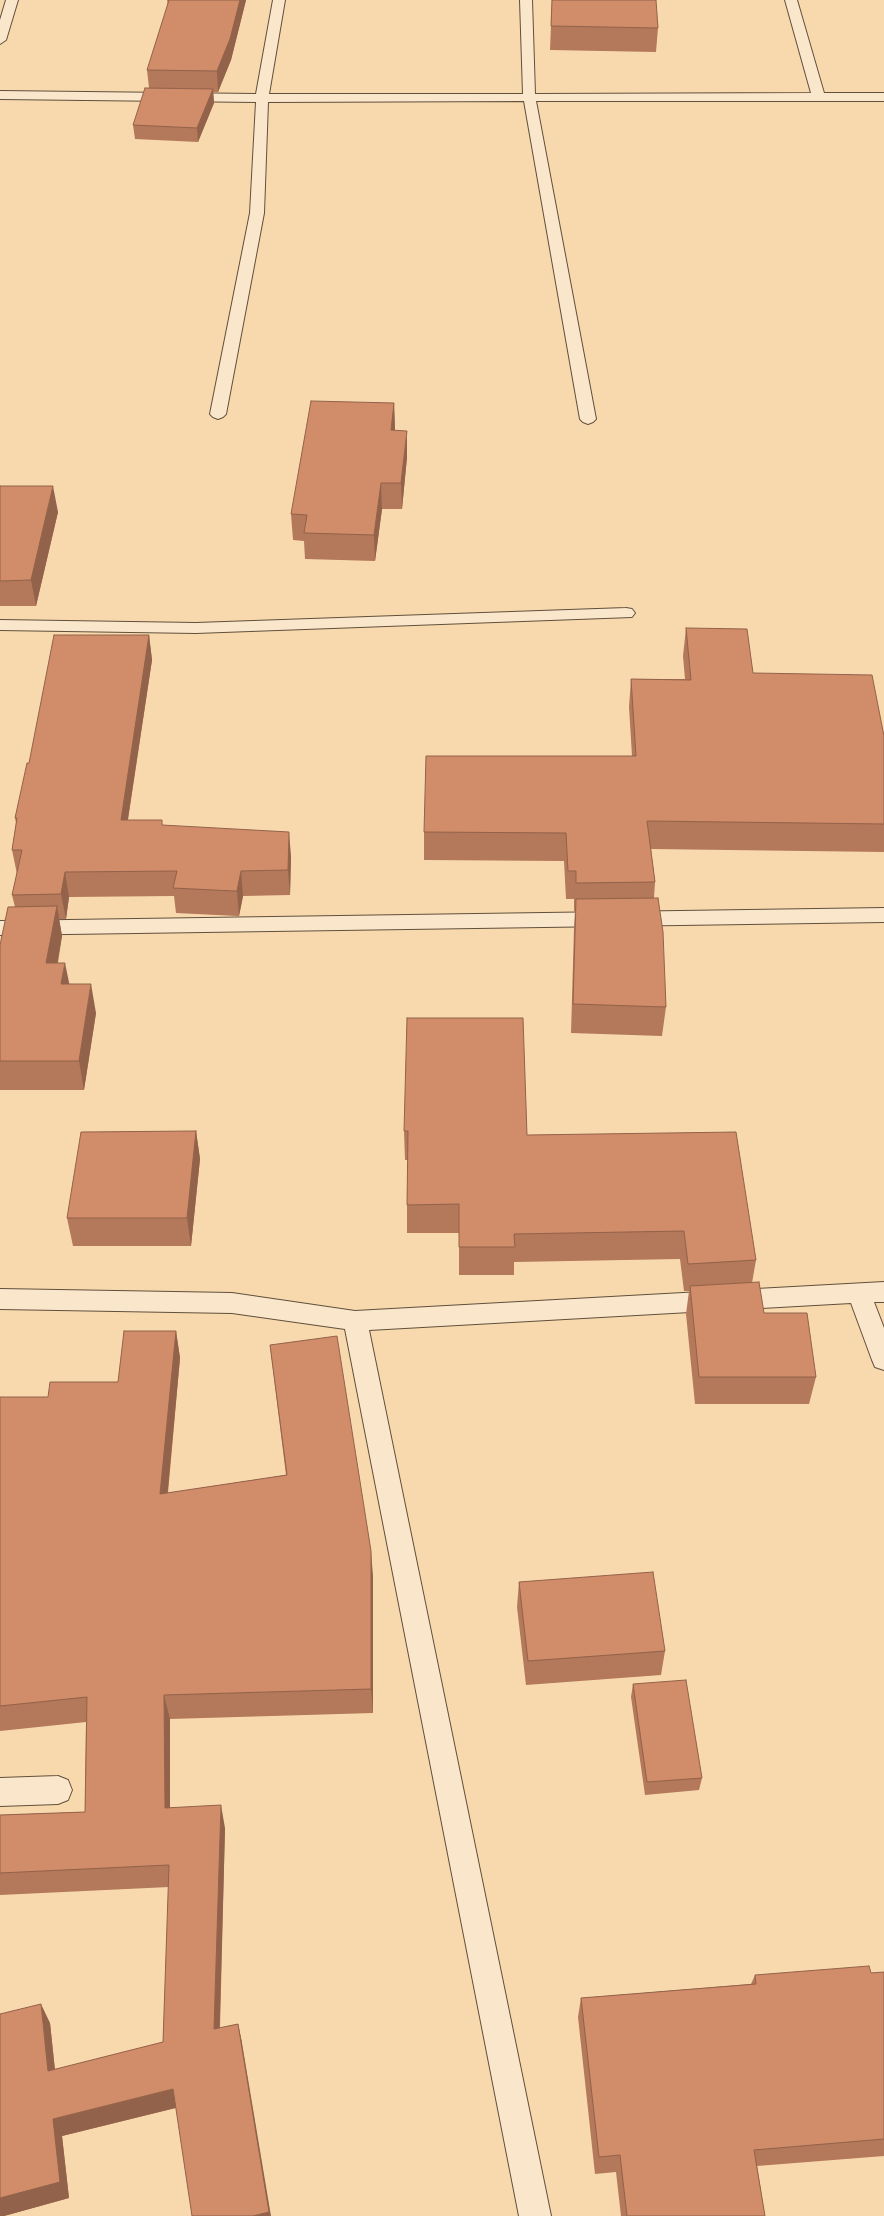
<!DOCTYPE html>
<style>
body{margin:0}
canvas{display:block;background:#f8d9ad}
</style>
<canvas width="884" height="2216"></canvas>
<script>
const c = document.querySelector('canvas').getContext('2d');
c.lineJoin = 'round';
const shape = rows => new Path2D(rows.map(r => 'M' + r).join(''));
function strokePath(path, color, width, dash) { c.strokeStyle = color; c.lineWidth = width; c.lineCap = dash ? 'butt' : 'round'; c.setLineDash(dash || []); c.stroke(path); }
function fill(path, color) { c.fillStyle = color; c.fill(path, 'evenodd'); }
const minor = shape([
 [6,0,18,0,6,40,0,44,0,20,6,0],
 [273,0,285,0,269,94,523,94,520,0,532,0,535,94,811,93,785,0,797,0,824,93,884,93,884,101,536,101,596,419,593,422,588,424,583,422,580,419,524,101,268,102,264,213,226,414,223,417,218,419,213,417,210,414,250,213,256,102,0,99,0,91,256,94,273,0],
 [626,608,632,609,635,613,632,617,196,633,0,630,0,620,196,623,626,608],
 [884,908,884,922,0,935,0,921,884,908],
 [884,1282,884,1302,874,1302,884,1328,884,1370,875,1367,872,1360,851,1303,369,1330,551,2216,519,2216,345,1329,232,1313,0,1309,0,1289,232,1293,355,1311,884,1282],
 [58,1776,68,1780,72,1790,68,1800,58,1804,0,1806,0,1778,58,1776]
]);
strokePath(minor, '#60503c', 2);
fill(minor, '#fae6ca');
fill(shape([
 [167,0,246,0,231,60,218,92,213,92,214,103,198,142,135,139,133,125,149,88,147,70,168,5],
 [552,0,658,28,656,52,550,50],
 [394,403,395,431,407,457,402,509,382,509,375,561,305,559,304,541,293,540,291,514],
 [0,486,58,512,36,606,0,606],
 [686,628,753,673,884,736,884,852,651,849,655,882,654,898,666,1007,662,1036,571,1033,574,928,575,911,574,911,574,899,566,899,564,861,424,860,424,832,632,756,629,707,631,679,685,679,683,656],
 [149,635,152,660,128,820,163,825,291,856,290,895,243,896,239,916,237,916,176,913,174,896,69,897,66,919,59,919,62,936,58,963,69,984,96,1013,84,1090,0,1090,0,945,15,907,12,895,17,874,12,850,16,823,15,818,29,763],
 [196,1131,200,1159,191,1246,73,1246,67,1218],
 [404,1131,527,1135,756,1260,752,1283,764,1313,816,1377,809,1404,695,1404,686,1314,689,1291,684,1291,680,1259,514,1262,514,1275,459,1275,459,1233,407,1233,407,1205,408,1160,405,1160],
 [176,1331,180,1358,168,1493,286,1475,270,1345,373,1576,373,1713,170,1719,170,1808,225,1828,220,2028,238,2024,242,2043,176,2108,62,2136,69,2198,4,2216,50,2023,55,2070,163,2042,169,1887,0,1895,0,1815,85,1812,86,1722,0,1731,0,1397,48,1397,118,1382],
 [519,1582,665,1651,661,1675,526,1685,517,1607],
 [633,1684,702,1778,699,1790,645,1795,631,1697],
 [884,1972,884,2156,757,2166,765,2216,621,2216,616,2172,595,2174,578,2017,581,1998,751,1984,755,1975,871,1973]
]), '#b4785a');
fill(shape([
 [240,0,246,0,231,60,218,92,217,71],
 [213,89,214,103,198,142,197,128],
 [394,403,395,429,392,456,391,430],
 [407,431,407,457,402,509,401,483],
 [381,483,382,509,375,561,374,535],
 [53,486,58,512,36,606,31,580],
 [149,635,152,660,124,844,121,820],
 [289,832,291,856,290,895,288,870],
 [241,871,243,896,239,916,237,891],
 [65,872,69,897,66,919,61,894],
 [57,906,62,936,52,992,46,963],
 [65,963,71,992,61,984],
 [91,984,96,1013,84,1090,79,1061],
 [196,1131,200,1159,191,1246,187,1218],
 [176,1331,180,1358,165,1520,160,1494],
 [371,1551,373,1576,373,1713,371,1689],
 [164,1695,170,1719,170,1830,165,1808],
 [221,1805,225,1828,219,2049,214,2029],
 [41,2004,50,2023,57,2090,48,2071],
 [238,2024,242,2043,271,2216,253,2216],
 [173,2089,179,2107,62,2136,69,2198,4,2216,0,2216,0,2198,53,2119]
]), '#92624a');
const building = shape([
 [169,0,240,0,230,39,217,71,147,70,169,0],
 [552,0,656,0,658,28,551,26,552,0],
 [145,88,213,89,197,128,133,125,145,88],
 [311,401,394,403,391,430,407,431,401,483,381,483,374,535,304,533,307,515,291,514,311,401],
 [0,486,53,486,31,580,0,581,0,486],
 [686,628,747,629,753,673,872,675,884,736,884,824,647,821,655,882,576,883,576,871,568,871,566,833,424,832,426,756,636,756,631,679,691,680,686,628],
 [54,635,149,635,121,820,162,820,162,825,289,832,288,870,241,871,237,891,234,891,173,888,177,871,65,872,61,894,12,895,22,850,12,850,17,818,15,818,27,763,29,763,54,635],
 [658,898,663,932,666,1007,573,1004,576,899,658,898],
 [57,906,46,963,65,963,61,984,91,984,79,1061,0,1061,0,945,8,907,57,906],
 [407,1018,523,1018,527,1135,736,1132,756,1260,688,1264,684,1231,514,1234,515,1247,459,1247,459,1204,407,1205,408,1131,404,1131,407,1018],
 [196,1131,187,1218,67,1218,81,1132,196,1131],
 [759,1282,764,1313,807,1313,816,1377,699,1377,690,1286,759,1282],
 [124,1331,176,1331,160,1494,287,1475,270,1345,337,1336,371,1551,371,1689,164,1695,165,1808,221,1805,214,2029,238,2024,269,2212,253,2216,192,2216,173,2089,53,2119,60,2182,0,2198,0,2014,41,2004,48,2071,163,2042,169,1865,0,1873,0,1815,85,1812,87,1697,0,1706,0,1397,48,1397,50,1382,118,1382,124,1331],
 [653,1572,665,1651,528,1661,519,1582,653,1572],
 [686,1680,702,1778,647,1782,633,1684,686,1680],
 [869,1966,871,1973,884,1972,884,2139,754,2150,765,2216,627,2216,620,2155,599,2157,581,1998,756,1984,755,1975,869,1966]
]);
fill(building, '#d18c69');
strokePath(building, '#92624a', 1);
</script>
